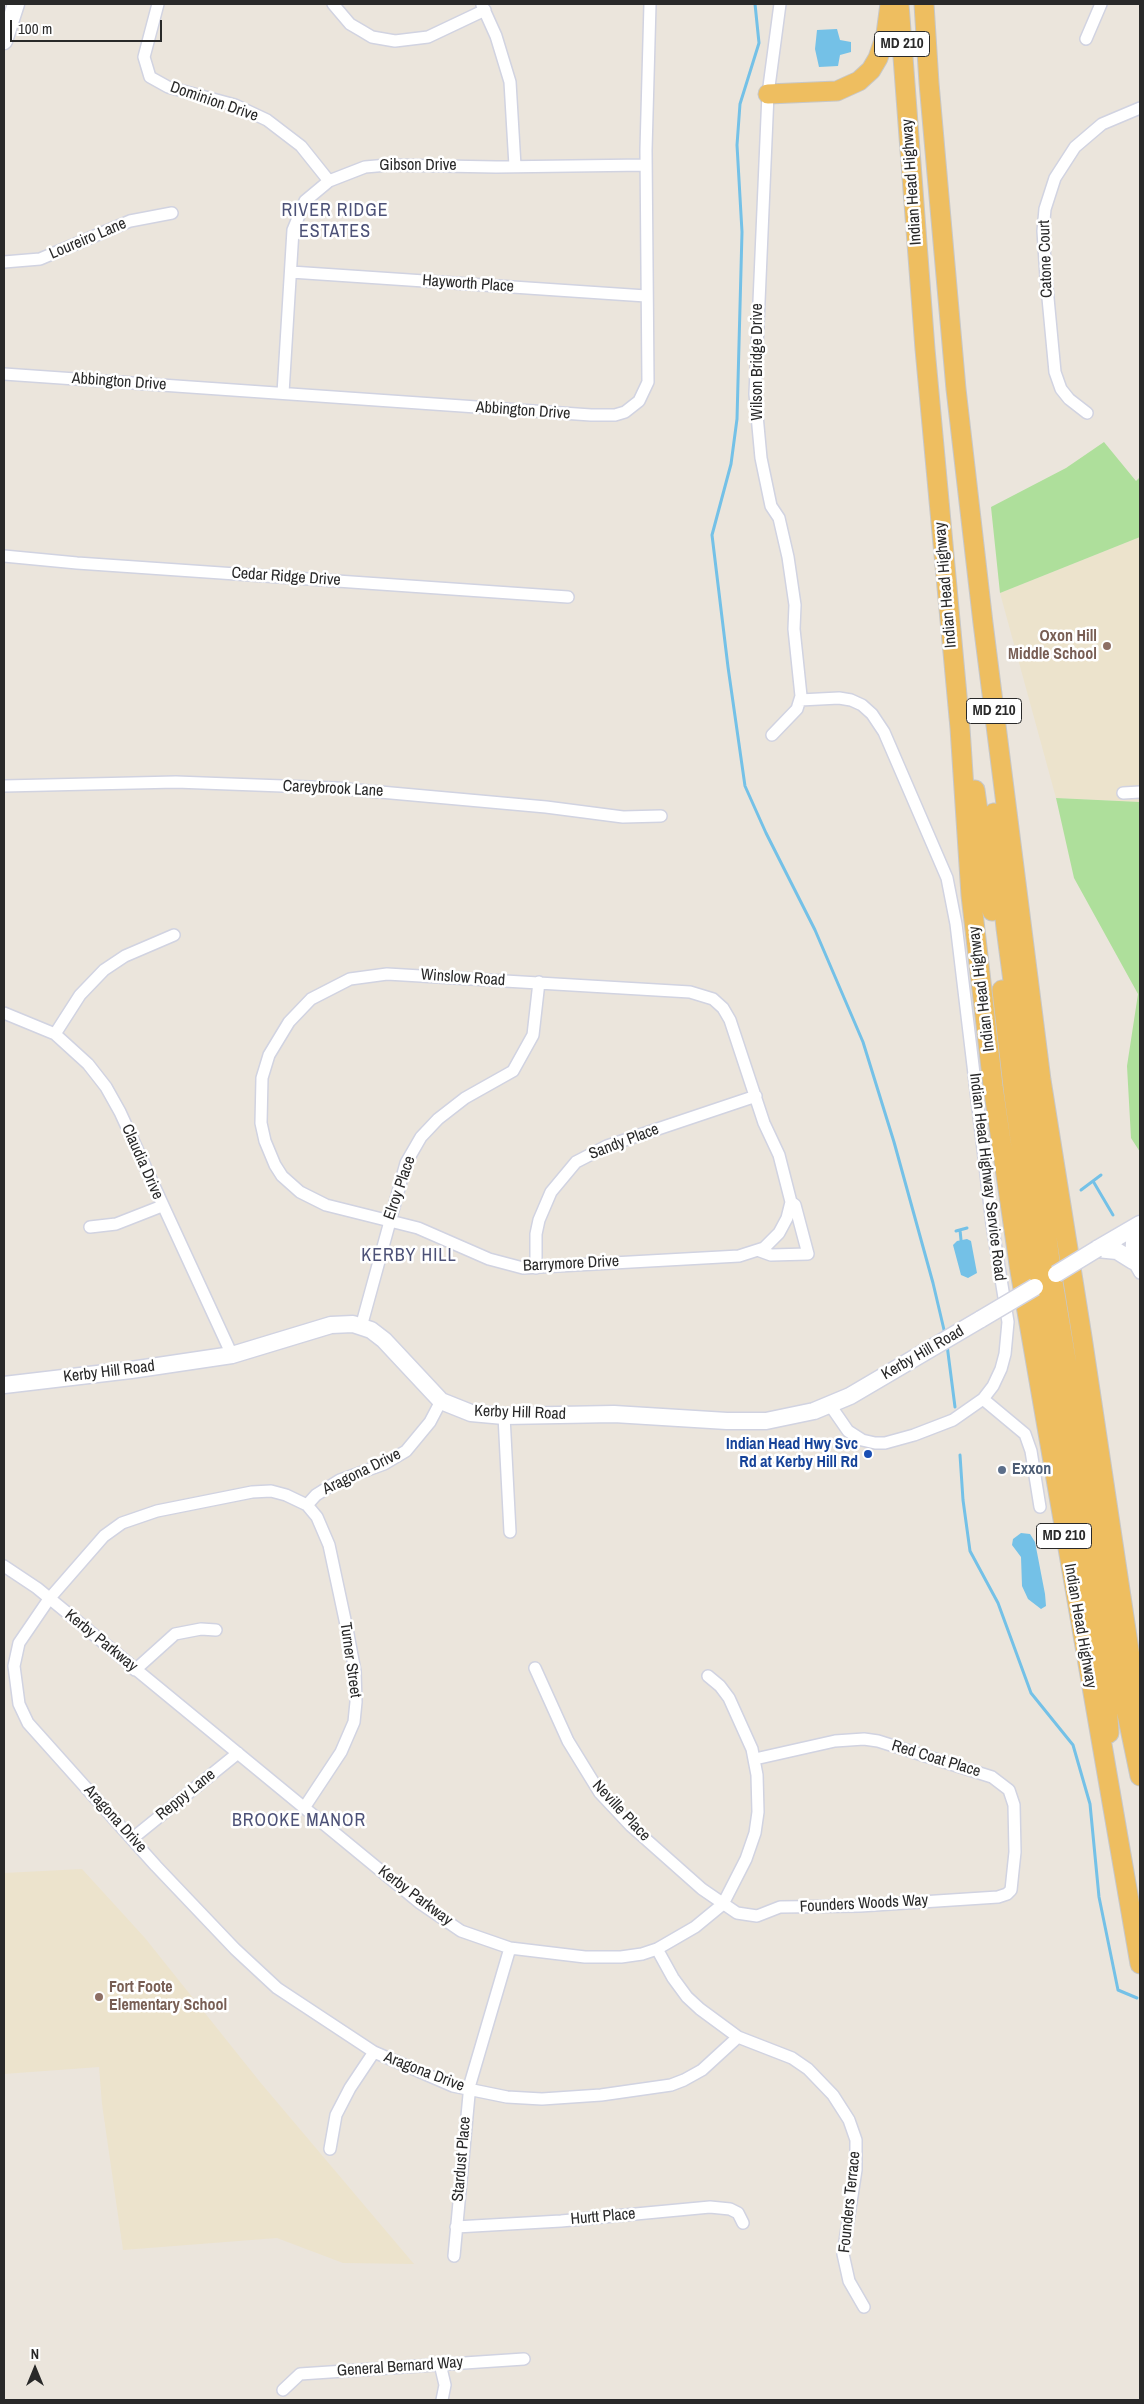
<!DOCTYPE html>
<style>
body{margin:0}
#map{position:relative;width:1144px;height:2404px;overflow:hidden;background:#ebe5dc;font-family:"Archivo Narrow",sans-serif}
canvas{display:block}
.frame{position:absolute;inset:0;border:5px solid #292929;pointer-events:none}
.north{position:absolute;left:10px;top:2344px;width:50px;height:50px;-webkit-text-stroke:4px #fff;paint-order:stroke;rotate:0deg;font-size:14px;font-weight:700;line-height:20px;text-align:center;color:#292929}
.north::after{content:'';display:block;margin:auto;width:18px;height:22px;background:#292929;clip-path:polygon(50% 0,100% 100%,50% 72%,0 100%)}
.scale{position:absolute;left:10px;top:20px;width:152px;height:22px;box-sizing:border-box;border:2px solid #292929;border-top:0;padding-left:6px;font-size:15px;line-height:18px;white-space:nowrap;color:#292929;-webkit-text-stroke:4px #fff;paint-order:stroke}
</style>
<div id="map">
<canvas width="1144" height="2404"></canvas>
<div class="frame"></div>
<div class="north">N</div>
<div class="scale">100 m</div>
</div>
<script>
const c = document.querySelector('canvas').getContext('2d');
c.lineJoin = 'round';
function fill(path, color) { c.fillStyle = color; c.fill(path, 'evenodd'); }
const shape = rows => new Path2D(rows.map(r => 'M' + r).join(''));
function strokePath(path, color, width, dash) { c.strokeStyle = color; c.lineWidth = width; c.lineCap = dash ? 'butt' : 'round'; c.setLineDash(dash || []); c.stroke(path); }
function label(font, color, halo, rows, align = 'center') {
  c.font = font + ' "Archivo Narrow",sans-serif'; c.lineWidth = 5; c.setLineDash([]); c.textBaseline = 'middle'; c.strokeStyle = halo; c.fillStyle = color; for (const [text, x, y, turn = 0] of rows) {
    c.save(); c.translate(x, y); c.rotate((+turn || 0) * Math.PI / 180); c.textAlign = isNaN(turn) ? turn : align; if (halo) c.strokeText(text, 0, 0); c.fillText(text, 0, 0); c.restore();
  }
}
fill(shape([
 [1140,537,1140,802,1056,798,1000,593],
 [82,1869,145,1938,260,2082,414,2264,343,2263,277,2238,123,2250,102,2104,99,2067,4,2074,4,1873]
]), '#ece3cc');
fill(shape([
 [1104,442,1136,481,1140,477,1140,537,1000,593,991,507,1066,468],
 [1056,798,1140,802,1140,1152,1131,1138,1127,1066,1138,994,1074,878]
]), '#aedf9b');
fill(shape([
 [837,29,840,40,851,42,851,52,840,55,838,66,819,67,815,49,817,30],
 [967,1239,971,1241,977,1273,968,1278,961,1275,953,1245,957,1241],
 [1021,1533,1030,1534,1035,1542,1045,1594,1046,1606,1041,1609,1028,1599,1022,1586,1021,1557,1012,1545,1013,1539]
]), '#74c1e7');
strokePath(shape([
 [755,4,759,43,740,104,737,145,742,232,737,419,731,464,712,535,728,667,745,786,766,833,815,930,863,1042,894,1142,933,1283,945,1334],
 [1093,1181,1113,1215],
 [1081,1190,1101,1175],
 [960,1230,961,1240],
 [956,1231,967,1228],
 [947,1345,955,1407],
 [960,1455,963,1500,970,1551,998,1603,1031,1693,1073,1745,1090,1804,1099,1897,1118,1990,1137,1998]
]), '#74c1e7', 3);
const minor = shape([
 [158,4,144,57,150,77,168,87,235,105,267,120,301,146,329,181],
 [333,4,350,24,362,31,372,37,395,41,428,37,485,10],
 [482,5,496,36,510,82,515,166],
 [1086,39,1101,4],
 [4,262,40,259,130,221,172,213],
 [291,272,646,296],
 [4,374,591,415,615,415,625,412,639,401,648,382,646,150,650,4],
 [283,393,293,230,305,201,329,181,365,167,388,165,496,167,646,165],
 [1087,413,1069,399,1061,389,1055,372,1046,277,1043,231,1045,209,1055,178,1075,147,1102,124,1140,108],
 [4,556,77,563,568,597],
 [800,700,839,698,851,700,862,705,872,714,884,732,947,878,956,924,992,1224,1008,1322,1005,1354,1001,1369,993,1386,983,1399,953,1420,914,1435,885,1443,875,1443,862,1440,848,1431,830,1405],
 [772,735,797,709,801,696,794,629,795,605,788,557,779,518,771,506,761,458,755,394,768,94,780,4],
 [4,786,176,782,336,788,546,807,623,817,661,816],
 [1123,793,1140,792],
 [387,974,690,992,713,999,723,1008,730,1020,764,1123,779,1155,791,1202,787,1218,779,1233,764,1248,739,1256,523,1268,489,1259,418,1228,326,1205,300,1192,282,1176,275,1165,265,1141,261,1123,262,1078,269,1055,289,1022,311,999,350,979,387,974],
 [4,1013,55,1034,88,1064,106,1087,120,1112,232,1355],
 [55,1034,80,995,104,970,125,956,174,935],
 [90,1227,116,1224,162,1206],
 [760,1251,771,1255,808,1254,795,1205,791,1202],
 [1133,1261,1140,1273],
 [536,1268,536,1234,539,1220,551,1192,576,1162,607,1146,756,1096],
 [361,1327,406,1163,421,1137,438,1119,465,1098,513,1071,533,1035,539,982],
 [983,1399,1025,1434,1031,1451,1040,1507],
 [504,1416,510,1532],
 [307,1505,316,1495,340,1480,384,1464,406,1451,430,1422,441,1401],
 [4,1566,37,1588,420,1903,461,1931,510,1948,585,1957,621,1957,642,1954,657,1949,695,1927,723,1904,746,1859,755,1833,758,1812,757,1775,752,1749,729,1698,720,1686,708,1676],
 [535,1668,568,1741,600,1793,631,1826,702,1889,737,1913,757,1916,780,1907,860,1906,998,1897,1007,1894,1011,1890,1015,1852,1014,1805,1009,1790,992,1777,878,1741,864,1739,835,1741,755,1759],
 [135,1670,175,1634,201,1629,216,1630],
 [304,1808,341,1752,354,1722,356,1702,355,1671,348,1634,329,1545,317,1517,307,1505,286,1495,271,1491,252,1492,157,1511,122,1523,104,1536,49,1599,19,1643,14,1666,19,1704,28,1723,156,1866,235,1949,277,1988,374,2052,453,2086,507,2097,542,2099,601,2095,671,2085,684,2080,702,2070,738,2037],
 [133,1838,238,1753],
 [657,1949,673,1978,687,1997,700,2009,738,2037,792,2058,808,2069,833,2095,849,2120,856,2140,856,2170,843,2254,849,2281,864,2307],
 [330,2149,336,2115,350,2088,374,2052],
 [456,2227,561,2221,710,2207,730,2209,738,2213,743,2223],
 [454,2256,470,2084,510,1948],
 [440,2364,445,2385,442,2400],
 [283,2390,300,2374,524,2359]
]);
const secondary = shape([
 [4,41,16,4],
 [1097,1249,1117,1251,1133,1261,1134,1243,1140,1231],
 [1097,1249,1140,1224],
 [4,1385,131,1370,232,1355,331,1325,353,1324,371,1330,384,1340,441,1401,471,1413,504,1416,614,1414,727,1421,766,1421,814,1411,850,1396,981,1319]
]);
const trunk = shape([
 [899,4,925,349,960,728,971,895,993,1086,1020,1271,1140,1964],
 [924,4,929,83,956,389,983,623,1041,1080,1082,1337,1140,1723],
 [768,94,837,91,859,81,871,70,878,58,886,34,890,4],
 [975,790,992,911],
 [994,813,1006,928,1052,1276,1121,1685,1140,1776],
 [1002,990,1014,1096,1040,1283,1106,1688,1109,1733]
]);
strokePath(minor, '#d1d3e1', 14);
strokePath(secondary, '#d1d3e1', 19);
strokePath(trunk, '#c7c7c7', 21);
strokePath(minor, '#fff', 11);
strokePath(secondary, '#fff', 16);
strokePath(trunk, '#eebe60', 19);
const secondaryBridge = shape([
 [1056,1274,1097,1249],
 [981,1319,1035,1287]
]);
strokePath(secondaryBridge, '#d1d3e1', 19, []);
strokePath(secondaryBridge, '#fff', 16);
for (const [x, y, r, color] of [
 [1107,646,5,"#8d6e63"],
 [868,1454,5,"#1a4fb4"],
 [1002,1470,5,"#5c6f8a"],
 [99,1997,5,"#8d6e63"]
]) { const dot = new Path2D(); dot.arc(x, y, r, 0, 2 * Math.PI); c.fillStyle = color; c.fill(dot); strokePath(dot, '#fff', 2); }
for (const [x, y, w] of [
 [902,44,55],
 [994,711,55],
 [1064,1536,55]
]) { const box = new Path2D(); box.roundRect(x - w / 2, y - 12.5, w, 25, 4); c.fillStyle = '#fff'; c.fill(box); strokePath(box, '#292929', 1); }
label('bold 15px', '#292929', null, [
 ["MD 210",902,44],
 ["MD 210",994,711],
 ["MD 210",1064,1536]
]);
label('16px', '#292929', '#fff', [
 ["Dominion Drive",214,102,19],
 ["Gibson Drive",418,166],
 ["Indian Head Highway",912,182,-94],
 ["Loureiro Lane",88,239,-23],
 ["Catone Court",1046,259,-92],
 ["Hayworth Place",468,284,4],
 ["Wilson Bridge Drive",758,362,-90],
 ["Abbington Drive",119,382,4],
 ["Abbington Drive",523,411,4],
 ["Cedar Ridge Drive",286,577,4],
 ["Indian Head Highway",946,585,-95],
 ["Careybrook Lane",333,789,3],
 ["Winslow Road",463,978,4],
 ["Indian Head Highway",982,989,-97],
 ["Sandy Place",624,1142,-21],
 ["Claudia Drive",142,1162,66],
 ["Indian Head Highway Service Road",987,1177,83],
 ["Elroy Place",400,1188,-71],
 ["Barrymore Drive",571,1264,-3],
 ["Kerby Hill Road",923,1353,-30],
 ["Kerby Hill Road",109,1372,-7],
 ["Kerby Hill Road",520,1413,2],
 ["Aragona Drive",362,1472,-26],
 ["Indian Head Highway",1080,1626,80],
 ["Kerby Parkway",101,1641,39],
 ["Turner Street",350,1660,82],
 ["Red Coat Place",936,1759,17],
 ["Reppy Lane",186,1795,-39],
 ["Neville Place",621,1811,47],
 ["Aragona Drive",115,1819,48],
 ["Kerby Parkway",415,1896,37],
 ["Founders Woods Way",864,1904,-3],
 ["Aragona Drive",424,2072,21],
 ["Stardust Place",462,2159,-85],
 ["Founders Terrace",850,2202,-84],
 ["Hurtt Place",603,2217,-5],
 ["General Bernard Way",400,2367,-4]
]);
label('bold 16px', '#785e54', '#fff', [
 ["Oxon Hill",1097,637],
 ["Middle School",1097,655],
 ["Fort Foote",109,1988,"left"],
 ["Elementary School",109,2006,"left"]
], 'right');
label('bold 16px', '#164399', '#fff', [
 ["Indian Head Hwy Svc",858,1445],
 ["Rd at Kerby Hill Rd",858,1463]
], 'right');
label('bold 16px', '#4e5e75', '#fff', [
 ["Exxon",1012,1470]
], 'left');
c.letterSpacing = '1px';
label('18px', '#4c5177', '#fff', [
 ["RIVER RIDGE",335,211],
 ["ESTATES",335,232],
 ["KERBY HILL",409,1256],
 ["BROOKE MANOR",299,1821]
]);
c.letterSpacing = '0px';
</script>
